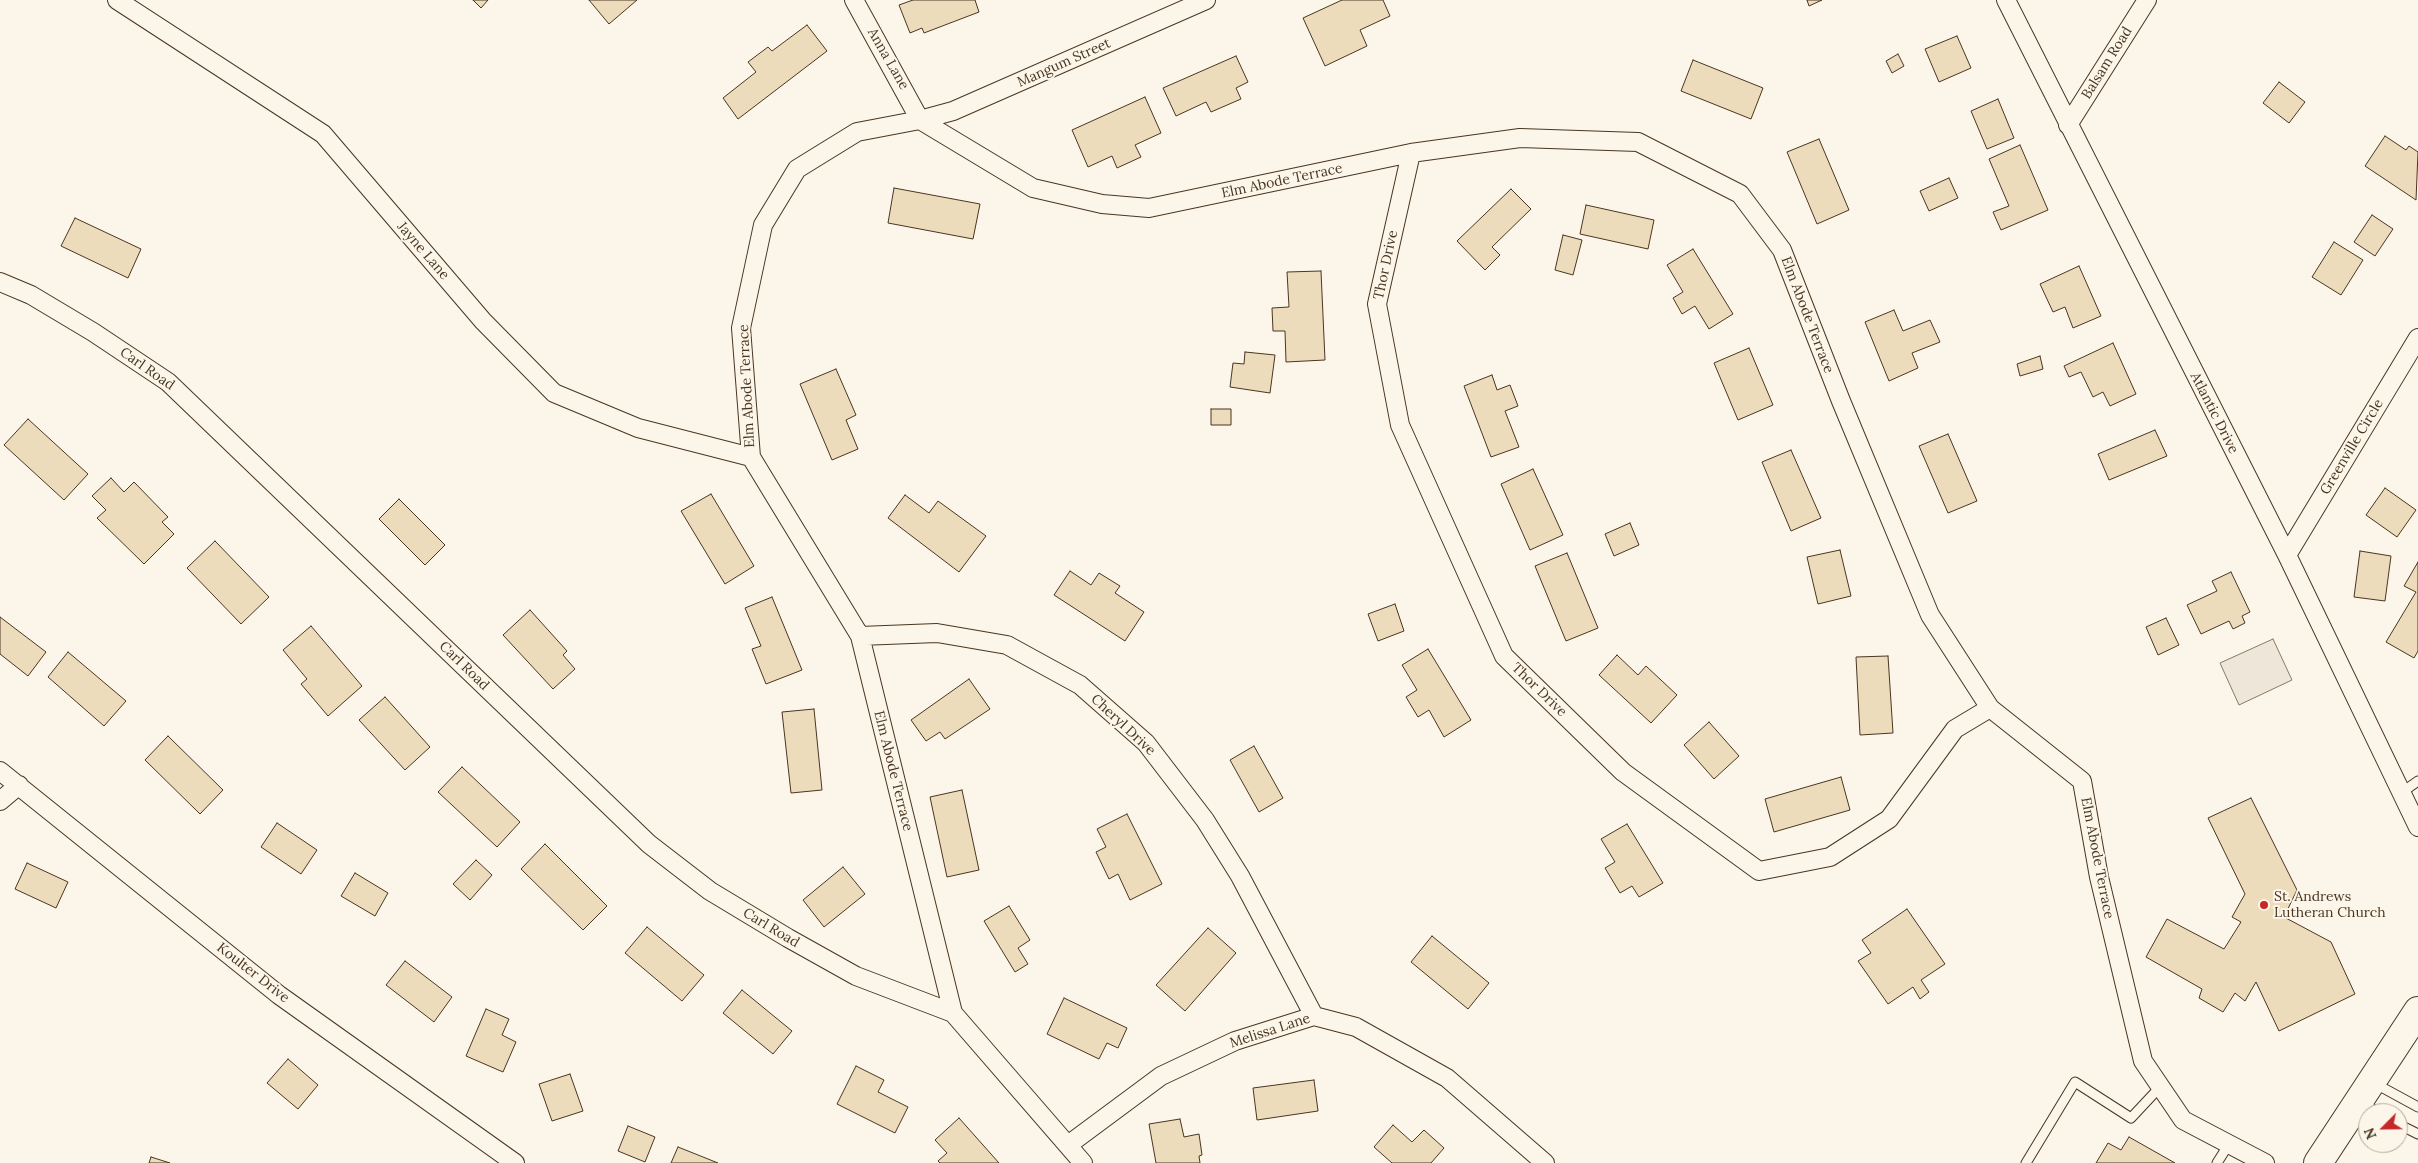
<!DOCTYPE html>
<style>
body{margin:0}
#map{position:relative;width:2418px;height:1163px;overflow:hidden;background:#fbf6e9;font-family:Lora,serif}
canvas{display:block}
.north{position:absolute;left:2358px;top:1103px;width:50px;height:50px;box-sizing:border-box;background:#fbf6e9;border:1px solid #b4a999;border-radius:50%;rotate:247deg;font-size:14px;font-weight:700;line-height:20px;text-align:center;color:#4a3520}
.north::after{content:'';display:block;margin:auto;width:18px;height:22px;background:#c62828;clip-path:polygon(50% 0,100% 100%,50% 72%,0 100%)}
</style>
<div id="map">
<canvas width="2418" height="1163"></canvas>
<div class="north">N</div>
</div>
<script>
const c = document.querySelector('canvas').getContext('2d');
c.lineJoin = 'round';
function fill(path, color) { c.fillStyle = color; c.fill(path, 'evenodd'); }
const shape = rows => new Path2D(rows.map(r => 'M' + r).join(''));
function strokePath(path, color, width, dash) { c.strokeStyle = color; c.lineWidth = width; c.lineCap = dash ? 'butt' : 'round'; c.setLineDash(dash || []); c.stroke(path); }
function label(font, color, halo, rows, align = 'center') {
  c.font = font + ' Lora,serif'; c.lineWidth = 4; c.setLineDash([]); c.textBaseline = 'middle'; c.strokeStyle = halo; c.fillStyle = color; for (const [text, x, y, turn = 0] of rows) {
    c.save(); c.translate(x, y); c.rotate((+turn || 0) * Math.PI / 180); c.textAlign = isNaN(turn) ? turn : align; if (halo) c.strokeText(text, 0, 0); c.fillText(text, 0, 0); c.restore();
  }
}
const green = shape([
 [2273,639,2292,680,2239,705,2220,663,2273,639]
]);
fill(green, '#ede6d9');
strokePath(green, '#887966', 1);
const building = shape([
 [473,0,488,0,481,8,473,0],
 [589,0,637,0,609,24,589,0],
 [913,0,975,0,979,12,924,33,922,28,910,33,899,5,913,0],
 [1342,0,1383,0,1390,16,1360,30,1367,46,1325,66,1303,18,1342,0],
 [1807,0,1822,0,1809,6,1807,0],
 [807,25,827,51,738,119,723,98,756,72,748,62,768,47,772,51,807,25],
 [1957,36,1971,68,1939,82,1925,49,1957,36],
 [1898,54,1904,66,1892,73,1886,61,1898,54],
 [1236,56,1248,82,1236,88,1241,99,1211,112,1206,102,1176,116,1163,88,1236,56],
 [1693,60,1763,88,1751,119,1681,91,1693,60],
 [2279,82,2305,102,2289,123,2263,103,2279,82],
 [1145,97,1161,133,1135,145,1141,157,1117,168,1112,156,1088,167,1072,130,1145,97],
 [1998,99,2014,138,1987,149,1971,111,1998,99],
 [2385,136,2406,150,2409,146,2418,152,2416,200,2365,166,2385,136],
 [1819,139,1849,210,1817,224,1787,152,1819,139],
 [2020,145,2048,210,2001,230,1993,212,2009,206,1989,159,2020,145],
 [1949,178,1958,198,1929,211,1920,191,1949,178],
 [894,188,980,204,973,239,888,223,894,188],
 [1511,189,1531,209,1492,247,1500,255,1485,270,1457,241,1511,189],
 [1586,205,1654,220,1648,249,1580,234,1586,205],
 [2372,215,2393,229,2375,256,2354,242,2372,215],
 [75,218,141,249,128,278,61,246,75,218],
 [1563,235,1582,240,1573,275,1555,270,1563,235],
 [2334,242,2363,260,2341,295,2312,277,2334,242],
 [1693,249,1733,314,1709,329,1695,306,1682,314,1673,298,1683,292,1667,265,1693,249],
 [2079,266,2101,316,2073,328,2065,307,2053,312,2040,284,2079,266],
 [1321,271,1325,360,1286,362,1285,331,1273,331,1272,308,1289,307,1287,272,1321,271],
 [1894,310,1903,331,1930,320,1940,342,1912,353,1918,368,1889,381,1865,322,1894,310],
 [2113,343,2136,394,2110,406,2103,392,2093,397,2081,372,2069,377,2064,366,2113,343],
 [1749,348,1773,405,1738,420,1714,363,1749,348],
 [1245,352,1275,355,1270,393,1230,387,1233,363,1244,364,1245,352],
 [2040,356,2043,369,2020,376,2017,364,2040,356],
 [836,369,856,415,846,420,858,449,832,460,800,384,836,369],
 [1492,375,1497,390,1510,385,1518,406,1505,411,1519,447,1491,457,1464,386,1492,375],
 [1211,409,1231,409,1231,425,1211,425,1211,409],
 [28,419,88,474,64,500,4,445,28,419],
 [2155,430,2167,456,2109,480,2098,454,2155,430],
 [1948,434,1977,501,1948,513,1919,446,1948,434],
 [1791,450,1821,518,1791,531,1762,462,1791,450],
 [1533,469,1563,535,1530,550,1501,484,1533,469],
 [111,478,124,492,134,482,168,517,162,522,174,534,144,564,97,518,106,510,92,496,111,478],
 [2385,488,2416,510,2397,537,2366,515,2385,488],
 [711,494,754,566,725,584,681,511,711,494],
 [905,495,929,513,938,501,986,536,959,572,888,518,905,495],
 [399,499,445,545,425,565,379,519,399,499],
 [1630,523,1639,545,1614,556,1605,534,1630,523],
 [215,541,269,597,241,624,187,568,215,541],
 [1840,550,1851,596,1818,604,1807,557,1840,550],
 [2360,551,2391,556,2385,601,2354,597,2360,551],
 [1567,553,1598,628,1566,641,1535,566,1567,553],
 [2418,562,2418,651,2414,658,2386,642,2416,592,2404,586,2418,562],
 [1070,571,1091,585,1099,573,1120,586,1115,593,1144,612,1125,641,1054,595,1070,571],
 [2231,572,2250,612,2242,616,2245,623,2233,629,2229,621,2201,634,2187,605,2217,591,2212,581,2231,572],
 [772,597,802,670,766,684,752,649,761,646,745,608,772,597],
 [1395,604,1404,631,1378,641,1368,614,1395,604],
 [530,610,567,651,563,655,575,669,553,689,503,635,530,610],
 [0,617,46,652,28,676,0,654,0,617],
 [2166,618,2179,645,2158,655,2146,627,2166,618],
 [311,626,362,686,328,716,301,684,307,679,283,650,311,626],
 [1428,649,1471,720,1444,737,1429,710,1418,717,1406,697,1417,690,1402,665,1428,649],
 [68,652,126,701,104,726,48,677,68,652],
 [1617,655,1638,675,1646,666,1677,695,1651,723,1599,675,1617,655],
 [1888,656,1893,733,1860,735,1856,657,1888,656],
 [969,679,990,709,945,739,940,732,926,741,911,720,969,679],
 [385,697,430,747,405,770,359,720,385,697],
 [814,709,822,790,791,793,782,712,814,709],
 [1709,722,1739,756,1714,779,1684,745,1709,722],
 [168,736,223,790,200,814,145,760,168,736],
 [1254,746,1283,798,1259,812,1230,760,1254,746],
 [462,767,520,822,497,847,438,792,462,767],
 [1841,777,1850,810,1774,832,1765,799,1841,777],
 [962,790,979,870,947,877,930,797,962,790],
 [2251,798,2297,890,2284,917,2331,942,2355,994,2279,1031,2256,982,2245,1001,2235,993,2223,1012,2199,998,2202,989,2146,957,2167,919,2224,949,2241,922,2232,917,2245,894,2208,818,2251,798],
 [1127,814,1162,884,1130,900,1118,874,1109,879,1096,852,1106,847,1097,829,1127,814],
 [277,823,317,850,301,874,261,847,277,823],
 [1627,824,1663,883,1639,897,1632,886,1620,893,1605,868,1615,862,1601,839,1627,824],
 [545,844,607,906,583,930,521,869,545,844],
 [476,860,492,875,470,900,453,884,476,860],
 [27,863,68,882,56,908,15,889,27,863],
 [843,867,865,894,824,927,803,900,843,867],
 [355,873,388,893,375,916,341,896,355,873],
 [1009,906,1030,940,1018,948,1028,964,1015,972,984,921,1009,906],
 [1907,909,1945,964,1921,980,1929,992,1920,999,1913,987,1888,1004,1858,961,1871,953,1862,940,1907,909],
 [647,927,704,975,682,1001,625,953,647,927],
 [1208,928,1236,953,1185,1011,1156,985,1208,928],
 [1432,936,1489,983,1468,1009,1411,962,1432,936],
 [405,961,452,997,434,1022,386,985,405,961],
 [742,990,792,1031,773,1054,723,1013,742,990],
 [1064,998,1127,1028,1118,1048,1107,1043,1099,1059,1047,1034,1064,998],
 [486,1009,509,1019,502,1035,516,1042,503,1072,466,1056,486,1009],
 [288,1059,318,1085,298,1109,267,1083,288,1059],
 [856,1066,884,1080,878,1092,908,1107,895,1133,837,1104,856,1066],
 [570,1074,583,1111,552,1121,539,1084,570,1074],
 [1314,1080,1318,1111,1257,1120,1253,1088,1314,1080],
 [959,1118,999,1163,940,1163,938,1161,947,1153,935,1140,959,1118],
 [1180,1119,1184,1137,1199,1134,1202,1155,1199,1156,1200,1163,1156,1163,1149,1124,1180,1119],
 [1393,1125,1412,1142,1424,1130,1444,1148,1431,1163,1392,1163,1374,1147,1393,1125],
 [628,1126,655,1137,645,1162,618,1151,628,1126],
 [2129,1137,2175,1163,2096,1163,2108,1143,2121,1150,2129,1137],
 [678,1147,718,1163,671,1163,678,1147],
 [151,1157,170,1163,149,1163,151,1157]
]);
fill(building, '#ecdcbc');
strokePath(building, '#4a3520', 1);
const lane = shape([
 [2401,793,2418,781],
 [2374,1083,2418,1107],
 [2362,1103,2379,1113],
 [2398,1124,2418,1134],
 [2026,1163,2075,1082,2131,1118,2160,1087],
 [2217,1163,2229,1144]
]);
const street = shape([
 [117,0,323,134,483,321,554,393,638,428,751,457],
 [854,0,920,120,953,111,1206,0],
 [2006,0,2287,555,2418,827],
 [2068,125,2147,0],
 [1411,153,1377,304,1400,425,1504,656,1623,772,1759,871,1830,857,1889,819,1955,729,1990,708],
 [0,282,31,295,93,332,168,382,649,844,710,891,788,938,856,976,953,1013],
 [2287,555,2418,338],
 [860,636,937,633,1007,645,1080,685,1146,743,1205,820,1240,876,1314,1016],
 [0,771,279,995,515,1163],
 [0,801,19,785],
 [1068,1145,1161,1076,1235,1041,1314,1016,1356,1027,1447,1078,1545,1163],
 [1083,1163,953,1013,860,636,751,457,741,328,763,225,797,169,857,132,920,120,1033,188,1102,204,1149,208,1411,153,1520,138,1638,142,1740,194,1782,250,1841,401,1930,615,1990,708,2082,781,2099,877,2143,1061,2183,1120,2265,1163]
]);
const primary = shape([
 [2318,1163,2418,1011]
]);
strokePath(lane, '#4a3520', 11);
strokePath(street, '#4a3520', 20);
strokePath(primary, '#4a3520', 30);
strokePath(lane, '#fbf6e9', 9);
strokePath(street, '#fbf6e9', 18);
strokePath(primary, '#fbf6e9', 28);
for (const [x, y, r, color] of [
 [2264,905,5,"#c62828"]
]) { const dot = new Path2D(); dot.arc(x, y, r, 0, 2 * Math.PI); c.fillStyle = color; c.fill(dot); strokePath(dot, '#fbf6e9', 2); }
label('14px', '#4a3520', '#fbf6e9', [
 ["Anna Lane",888,59,60],
 ["Mangum Street",1064,63,-24],
 ["Balsam Road",2107,63,-58],
 ["Elm Abode Terrace",1282,181,-12],
 ["Jayne Lane",423,251,49],
 ["Thor Drive",1386,265,-78],
 ["Elm Abode Terrace",1807,315,69],
 ["Carl Road",147,369,35],
 ["Elm Abode Terrace",747,386,-93],
 ["Atlantic Drive",2214,413,63],
 ["Greenville Circle",2352,447,-59],
 ["Carl Road",464,666,44],
 ["Thor Drive",1539,690,44],
 ["Cheryl Drive",1123,725,43],
 ["Elm Abode Terrace",893,771,76],
 ["Elm Abode Terrace",2097,858,79],
 ["Carl Road",771,928,31],
 ["Koulter Drive",253,973,38],
 ["Melissa Lane",1270,1031,-18]
]);
label('14px', '#4a3520', '#fbf6e9', [
 ["St. Andrews",2274,897],
 ["Lutheran Church",2274,913]
], 'left');
</script>
